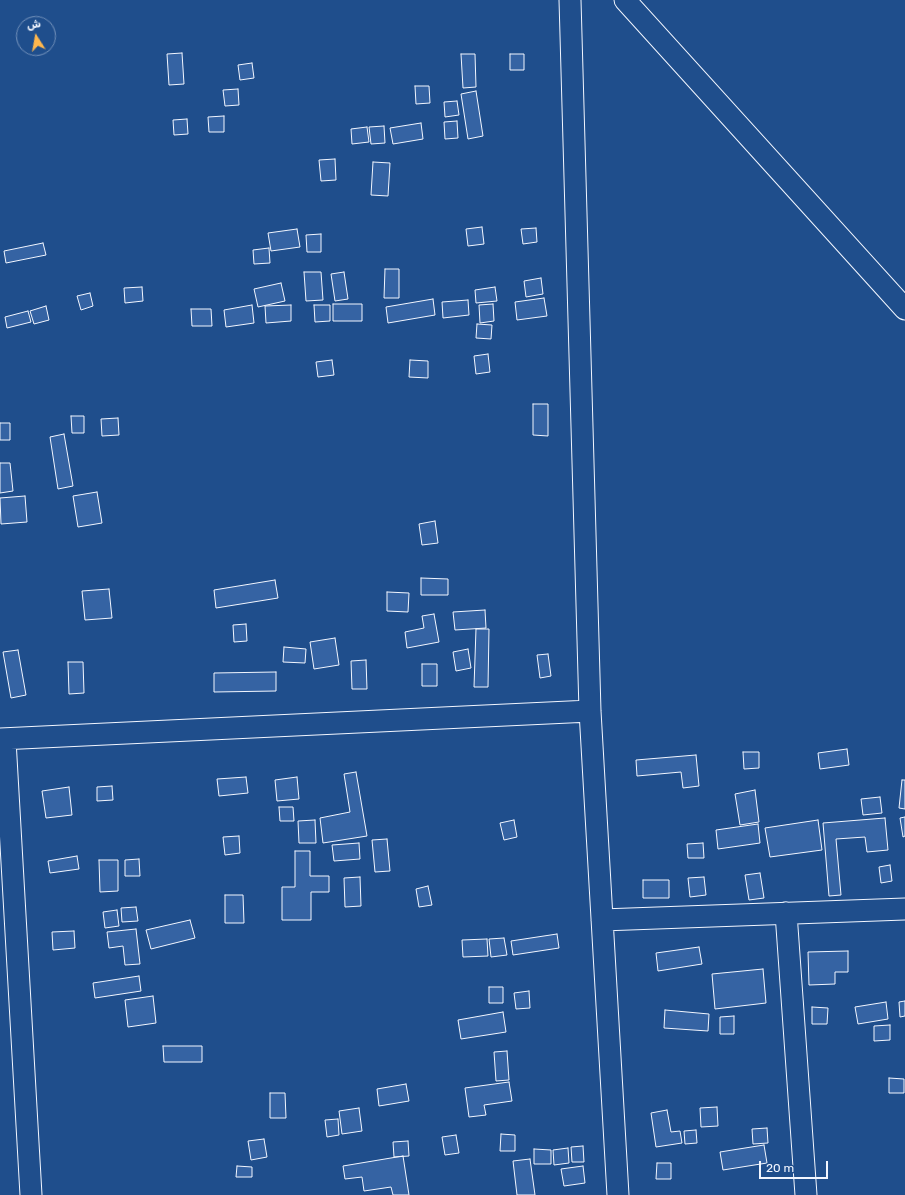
<!DOCTYPE html>
<meta charset="utf-8">
<style>
body{margin:0}
#map{position:relative;width:905px;height:1195px;overflow:hidden;background:#1f4e8c;font-family:Rubik,"Noto Naskh Arabic",sans-serif}
canvas{display:block}
.north{position:absolute;left:16px;top:16px;width:40px;height:40px;box-sizing:border-box;background:#1f4e8c;border:1px solid #7391ba;border-radius:50%;rotate:349deg;font-size:11px;font-weight:700;line-height:16px;text-align:center;color:#f2f6ff}
.north::after{content:'';display:block;margin:auto;width:14px;height:18px;background:#ffb74d;clip-path:polygon(50% 0,100% 100%,50% 72%,0 100%)}
.scale{position:absolute;left:759px;top:1161px;width:69px;height:18px;box-sizing:border-box;border:2px solid #f2f6ff;border-top:0;padding-left:5px;font-size:12px;line-height:14px;white-space:nowrap;color:#f2f6ff;-webkit-text-stroke:3px #1f4e8c;paint-order:stroke}
</style>
<div id="map">
<canvas width="905" height="1195"></canvas>
<div class="north">ش</div>
<div class="scale">20 m</div>
</div>
<script>
const c = document.querySelector('canvas').getContext('2d');
c.lineJoin = 'round';
function fill(path, color) { c.fillStyle = color; c.fill(path, 'evenodd'); }
const shape = rows => new Path2D(rows.map(r => 'M' + r).join(''));
function strokePath(path, color, width, dash) { c.strokeStyle = color; c.lineWidth = width; c.lineCap = dash ? 'butt' : 'round'; c.setLineDash(dash || []); c.stroke(path); }
const building = shape([
 [182,53,184,84,169,85,167,54,182,53],
 [461,54,475,54,476,87,463,88,461,54],
 [510,54,524,54,524,70,510,70,510,54],
 [252,63,254,78,240,80,238,65,252,63],
 [415,86,429,86,430,103,416,104,415,86],
 [238,89,239,105,225,106,223,90,238,89],
 [476,91,483,136,468,139,461,94,476,91],
 [457,101,459,115,445,117,444,102,457,101],
 [224,116,224,132,209,132,208,117,224,116],
 [187,119,188,134,174,135,173,120,187,119],
 [457,121,458,138,445,139,444,122,457,121],
 [421,123,423,139,393,144,390,128,421,123],
 [384,126,385,143,371,144,369,127,384,126],
 [367,127,369,142,352,144,351,129,367,127],
 [335,159,336,180,321,181,319,160,335,159],
 [373,162,390,163,388,196,371,195,373,162],
 [482,227,484,244,468,246,466,229,482,227],
 [536,228,537,242,523,244,521,229,536,228],
 [297,229,300,247,271,251,268,233,297,229],
 [321,234,321,252,307,252,306,235,321,234],
 [43,243,46,255,6,263,4,251,43,243],
 [269,248,270,263,254,264,253,250,269,248],
 [385,269,399,269,399,298,384,298,385,269],
 [304,272,321,272,323,300,306,301,304,272],
 [344,272,348,299,335,301,331,274,344,272],
 [541,278,543,294,526,297,524,281,541,278],
 [281,283,285,301,258,307,254,289,281,283],
 [142,287,143,301,125,303,124,288,142,287],
 [495,287,497,301,476,303,475,290,495,287],
 [90,293,93,306,81,310,77,296,90,293],
 [544,298,547,316,517,320,515,302,544,298],
 [433,299,435,315,388,323,386,307,433,299],
 [468,300,469,315,443,318,442,302,468,300],
 [333,304,362,304,362,321,333,321,333,304],
 [493,304,494,321,480,323,479,305,493,304],
 [252,305,254,323,226,327,224,310,252,305],
 [291,305,291,321,266,323,265,306,291,305],
 [314,305,330,305,330,321,315,322,314,305],
 [46,306,49,320,34,324,30,311,46,306],
 [191,309,211,309,212,326,192,326,191,309],
 [28,311,31,322,7,328,5,317,28,311],
 [477,324,492,325,491,339,476,338,477,324],
 [488,354,490,372,476,374,474,356,488,354],
 [332,360,334,375,318,377,316,362,332,360],
 [410,360,428,361,428,378,409,377,410,360],
 [533,404,548,404,548,436,533,435,533,404],
 [71,416,84,416,84,433,72,433,71,416],
 [118,418,119,435,102,436,101,419,118,418],
 [0,423,10,423,10,440,0,440,0,423],
 [64,434,73,486,58,489,50,437,64,434],
 [0,463,10,463,13,491,0,493,0,463],
 [97,492,102,523,78,527,73,496,97,492],
 [25,496,27,522,1,524,0,498,25,496],
 [435,521,438,543,422,545,419,524,435,521],
 [421,578,448,579,448,595,421,595,421,578],
 [275,580,278,598,216,608,214,590,275,580],
 [109,589,112,618,85,620,82,591,109,589],
 [387,592,409,593,408,612,387,611,387,592],
 [485,610,486,628,455,630,453,612,485,610],
 [434,614,439,642,407,648,405,632,424,628,422,616,434,614],
 [246,624,247,641,234,642,233,625,246,624],
 [476,629,489,629,488,687,474,687,476,629],
 [335,638,339,665,314,669,310,642,335,638],
 [284,647,306,649,305,663,283,662,284,647],
 [468,649,471,668,456,671,453,652,468,649],
 [18,650,26,695,11,698,3,652,18,650],
 [548,654,551,676,540,678,537,655,548,654],
 [366,660,367,689,352,689,351,661,366,660],
 [68,662,83,662,84,693,69,694,68,662],
 [422,664,437,664,437,686,422,686,422,664],
 [276,672,276,691,214,692,214,673,276,672],
 [847,749,849,765,820,769,818,753,847,749],
 [743,752,759,752,759,768,744,769,743,752],
 [696,755,699,786,683,788,681,772,637,776,636,760,696,755],
 [356,772,367,836,323,843,320,818,350,812,344,774,356,772],
 [246,777,248,793,219,796,217,779,246,777],
 [297,777,299,799,277,801,275,780,297,777],
 [902,780,905,780,905,809,899,808,902,780],
 [112,786,113,800,97,801,97,787,112,786],
 [69,787,72,815,46,818,42,791,69,787],
 [755,790,759,822,740,825,735,794,755,790],
 [880,797,882,813,863,815,861,799,880,797],
 [279,807,293,807,294,821,280,821,279,807],
 [905,817,905,836,903,837,900,818,905,817],
 [885,818,888,850,867,852,865,837,836,839,841,895,829,896,823,823,885,818],
 [315,820,316,843,299,843,298,821,315,820],
 [514,820,517,837,504,840,500,823,514,820],
 [818,820,822,850,770,857,765,828,818,820],
 [758,824,760,843,718,849,716,830,758,824],
 [239,836,240,853,225,855,223,837,239,836],
 [387,839,390,871,375,872,372,840,387,839],
 [359,843,360,859,334,861,332,845,359,843],
 [703,843,704,858,688,858,687,844,703,843],
 [295,851,310,851,310,876,329,876,329,892,311,892,311,920,282,920,282,887,295,887,295,851],
 [77,856,79,869,50,873,48,861,77,856],
 [139,859,140,876,125,876,125,860,139,859],
 [99,860,118,860,118,891,100,892,99,860],
 [890,865,892,881,881,883,879,867,890,865],
 [760,873,764,898,749,900,745,875,760,873],
 [360,877,361,906,345,907,344,878,360,877],
 [704,877,706,895,690,897,688,878,704,877],
 [643,880,669,880,669,898,643,898,643,880],
 [428,886,432,905,419,907,416,889,428,886],
 [225,895,243,895,244,923,225,923,225,895],
 [136,907,138,921,122,922,121,908,136,907],
 [117,910,119,926,105,928,103,912,117,910],
 [190,920,195,938,151,949,146,930,190,920],
 [136,929,140,964,125,965,123,946,109,948,107,932,136,929],
 [74,931,75,948,53,950,52,932,74,931],
 [557,934,559,948,513,955,511,941,557,934],
 [504,938,507,955,491,957,489,939,504,938],
 [487,939,488,956,463,957,462,940,487,939],
 [699,947,702,964,658,971,656,953,699,947],
 [848,951,848,972,835,972,835,984,809,985,808,952,848,951],
 [763,969,766,1003,715,1009,712,974,763,969],
 [139,976,141,991,95,998,93,983,139,976],
 [489,987,503,987,503,1003,489,1003,489,987],
 [529,991,530,1008,516,1009,514,993,529,991],
 [153,996,156,1023,128,1027,125,1000,153,996],
 [905,1001,905,1016,900,1017,899,1002,905,1001],
 [886,1002,888,1019,858,1024,855,1007,886,1002],
 [812,1007,828,1008,827,1024,812,1024,812,1007],
 [665,1010,709,1014,708,1031,664,1028,665,1010],
 [503,1012,506,1032,461,1039,458,1020,503,1012],
 [734,1016,734,1034,720,1034,720,1017,734,1016],
 [890,1025,890,1040,874,1041,874,1026,890,1025],
 [163,1046,202,1046,202,1062,164,1062,163,1046],
 [507,1051,509,1080,496,1081,494,1052,507,1051],
 [889,1078,904,1079,904,1093,889,1093,889,1078],
 [509,1082,512,1101,484,1105,486,1115,469,1117,465,1088,509,1082],
 [406,1084,409,1101,379,1106,377,1089,406,1084],
 [270,1093,285,1093,286,1118,270,1118,270,1093],
 [717,1107,718,1126,701,1127,700,1108,717,1107],
 [359,1108,362,1131,342,1134,339,1111,359,1108],
 [667,1110,671,1132,680,1131,682,1143,656,1147,651,1113,667,1110],
 [338,1119,339,1135,327,1137,325,1120,338,1119],
 [767,1128,768,1143,753,1144,752,1129,767,1128],
 [696,1130,697,1143,685,1144,684,1131,696,1130],
 [501,1134,515,1135,515,1151,500,1151,501,1134],
 [456,1135,459,1153,445,1155,442,1137,456,1135],
 [264,1139,267,1157,251,1160,248,1141,264,1139],
 [408,1141,409,1156,394,1157,393,1142,408,1141],
 [764,1145,767,1163,723,1170,720,1152,764,1145],
 [583,1146,584,1162,572,1162,571,1147,583,1146],
 [568,1148,569,1163,554,1165,553,1150,568,1148],
 [534,1149,551,1150,551,1164,534,1164,534,1149],
 [403,1156,409,1195,393,1195,391,1187,364,1191,362,1177,345,1179,343,1166,403,1156],
 [530,1159,535,1195,517,1195,513,1161,530,1159],
 [657,1163,671,1163,671,1179,656,1179,657,1163],
 [237,1166,252,1167,252,1177,236,1177,237,1166],
 [583,1166,585,1183,564,1186,561,1169,583,1166]
]);
fill(building, '#3563a3');
strokePath(building, '#f2f6ff', 1);
const street = shape([
 [570,0,590,711,618,1195],
 [625,0,905,309],
 [0,739,590,711],
 [5,740,31,1195],
 [786,913,806,1195],
 [602,920,905,909]
]);
strokePath(street, '#f2f6ff', 23);
strokePath(street, '#1f4e8c', 21);
</script>
